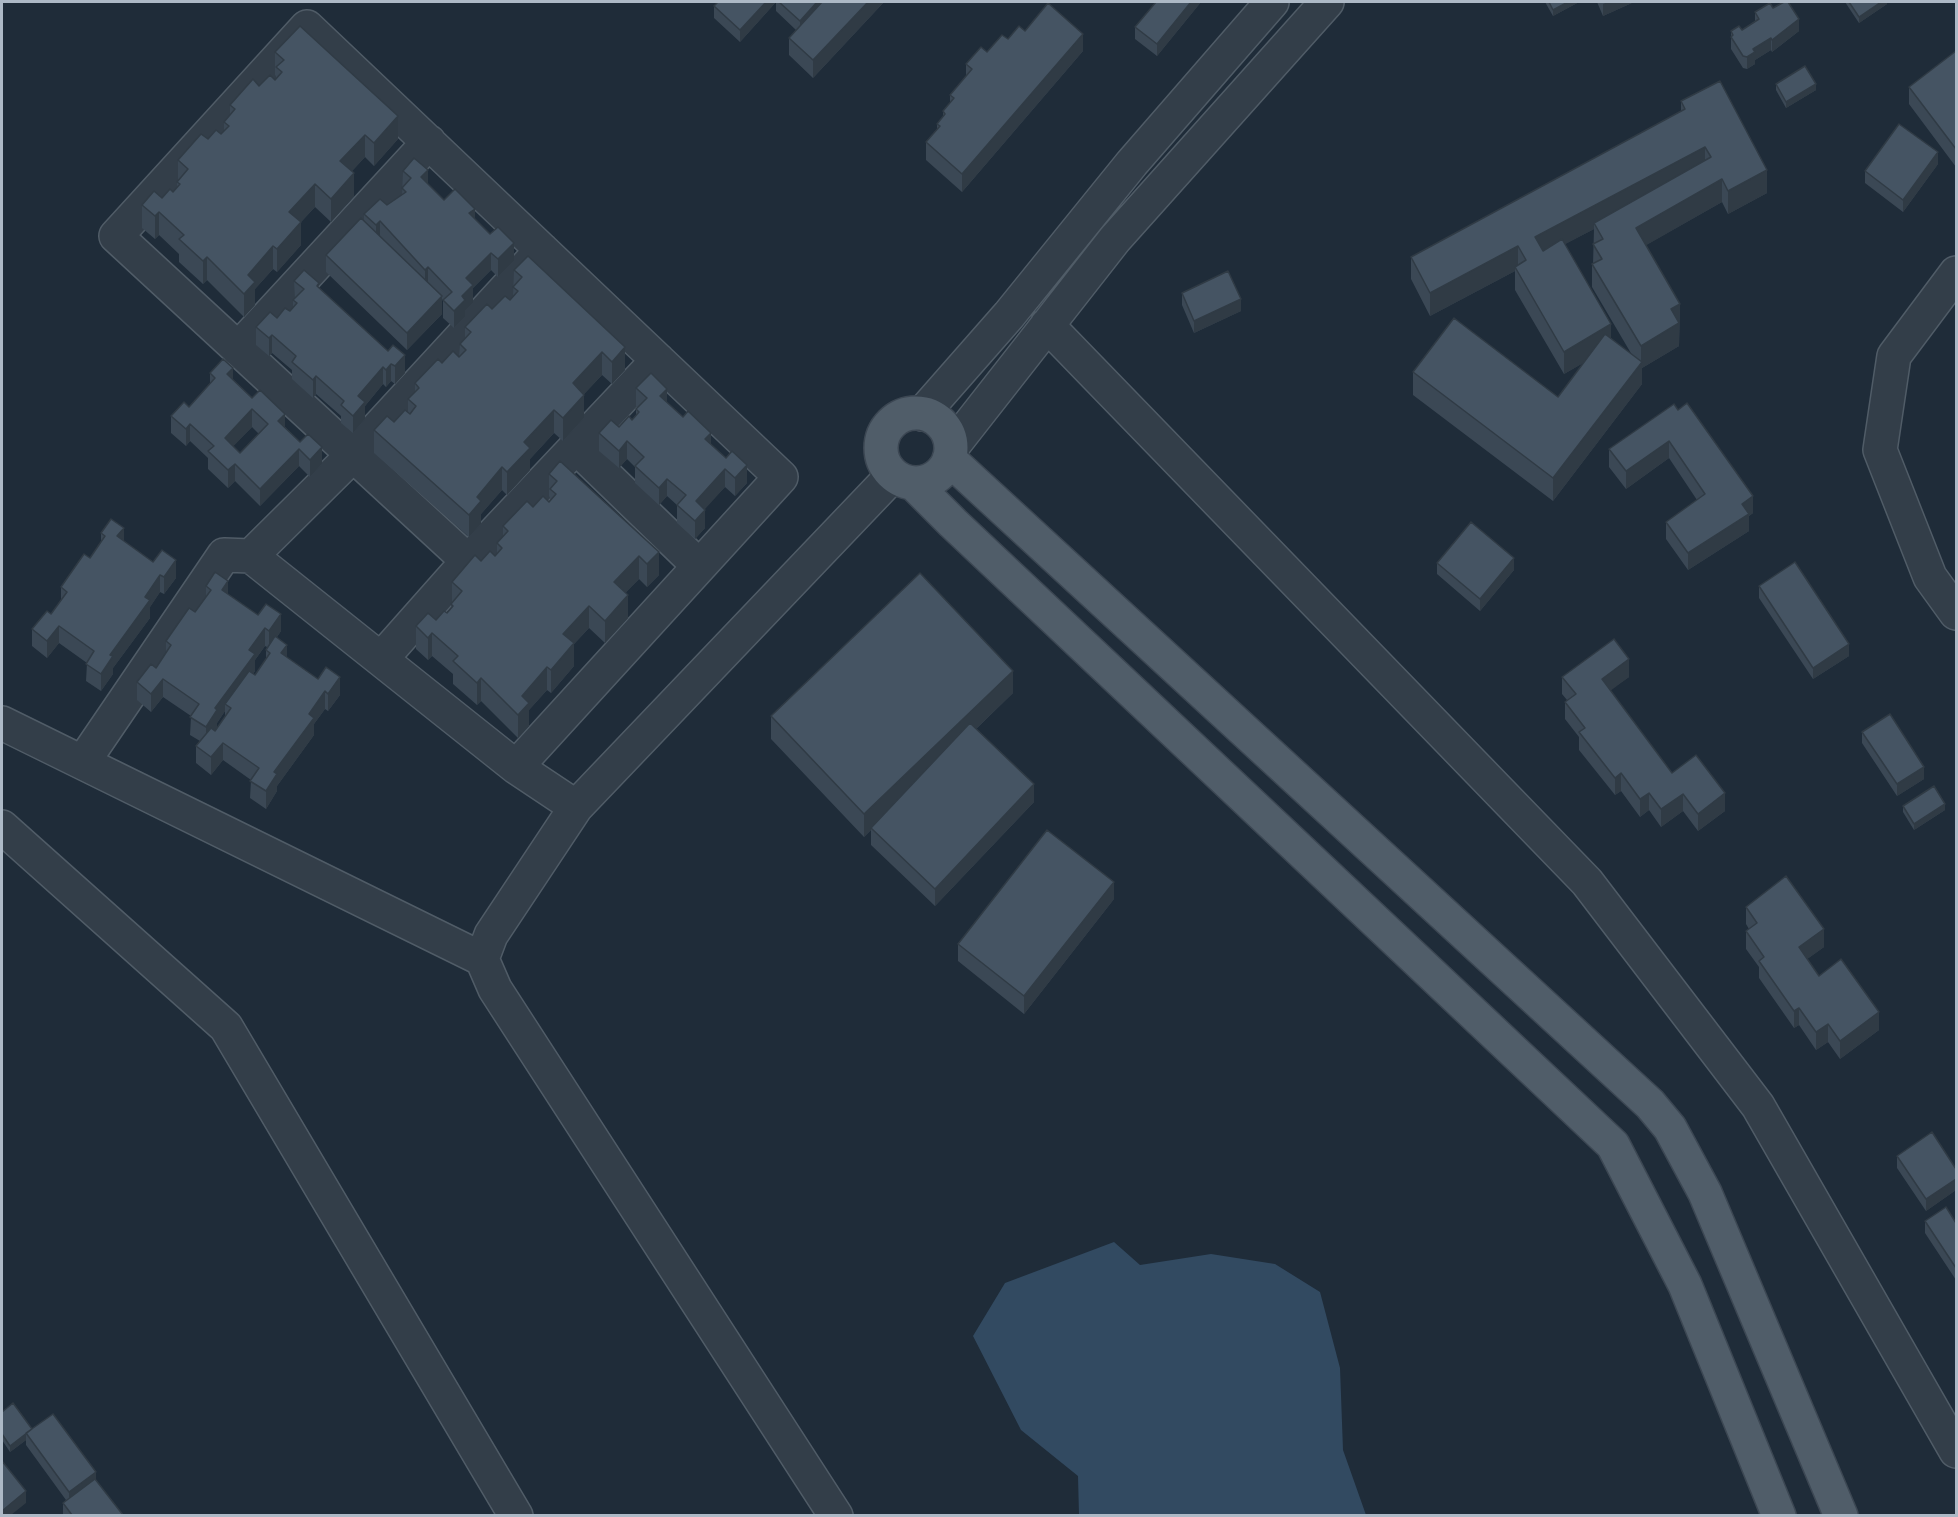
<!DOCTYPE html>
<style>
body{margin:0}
#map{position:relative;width:1958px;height:1517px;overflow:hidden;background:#1f2c39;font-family:Quicksand,sans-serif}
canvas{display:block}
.frame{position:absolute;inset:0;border:3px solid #adb9c6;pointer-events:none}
</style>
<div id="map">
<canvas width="1958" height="1517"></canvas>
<div class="frame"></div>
</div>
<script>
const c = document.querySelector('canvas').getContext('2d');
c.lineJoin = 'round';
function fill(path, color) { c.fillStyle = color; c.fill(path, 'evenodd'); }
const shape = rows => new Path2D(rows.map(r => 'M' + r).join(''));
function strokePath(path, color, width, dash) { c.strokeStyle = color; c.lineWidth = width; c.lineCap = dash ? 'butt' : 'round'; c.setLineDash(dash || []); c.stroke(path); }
fill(shape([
 [1114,1242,1140,1265,1211,1254,1275,1264,1320,1292,1340,1368,1343,1450,1366,1515,1079,1515,1078,1476,1021,1430,973,1336,1005,1283]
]), '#324a61');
const minor = shape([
 [1956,273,1894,356,1880,450,1930,577,1956,613],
 [1047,325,1587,882,1758,1106,1956,1451],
 [238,349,429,142],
 [922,414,1009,315,1132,163,1272,2],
 [576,447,699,566],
 [952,447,1115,239,1327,2],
 [251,556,353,455,542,250],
 [468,561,116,236,307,27,781,477,516,767],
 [382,658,468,561,658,360],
 [2,723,482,959],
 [83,762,224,555,251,556,516,767,576,807],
 [2,827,226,1027,516,1516],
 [836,1516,495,989,482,959,491,935,576,807,893,475]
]);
const major = shape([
 '881 448a35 35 0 1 1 70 0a35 35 0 1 1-70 0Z',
 [949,459,1650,1104,1670,1128,1705,1193,1841,1516],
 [914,484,953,523,1613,1145,1685,1285,1779,1516]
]);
strokePath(minor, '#505c67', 36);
strokePath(major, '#3c4753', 36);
strokePath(minor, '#333e49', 33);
strokePath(major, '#505d69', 33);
fill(shape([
 [718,2,884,2,813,78,789,55,789,38,796,30,776,11,776,2,740,42,714,18,714,6],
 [1156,2,1201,2,1157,56,1135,39,1135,27],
 [1545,2,1579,2,1553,16],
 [1597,2,1634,2,1603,16],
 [1845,2,1887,2,1887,4,1859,23],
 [1773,8,1799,31,1772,52,1771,50,1755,60,1755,64,1747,69,1743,68,1731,49,1731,31,1742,30,1755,21,1755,12],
 [1025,31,1083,51,962,192,926,160,926,142,937,130,937,124,943,117,943,111,950,103,950,95,966,76,966,64,987,52,1008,39],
 [1956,51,1956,167,1909,104,1909,87],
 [275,52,398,139,374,166,365,157,352,171,354,196,331,222,315,207,301,222,301,245,277,272,273,269,255,289,255,305,244,317,207,280,203,284,179,262,179,254,159,235,155,239,142,228,142,205,162,198,173,192,177,188,177,182,178,181,178,160,208,139,221,134,224,132,224,122,230,115,230,105,259,86,275,80,276,79,276,76,275,75],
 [1776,84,1816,90,1786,108,1776,90],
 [1681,101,1767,193,1728,214,1722,202,1646,245,1680,304,1679,346,1642,368,1642,384,1553,501,1413,395,1413,372,1558,397,1583,363,1564,374,1515,290,1515,271,1430,316,1411,279,1411,257,1681,112],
 [1594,229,1593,264,1592,264,1592,287,1632,355,1611,338,1565,244],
 [1938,164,1903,212,1865,183,1865,171],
 [403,171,428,184,444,200,475,219,514,261,498,277,491,270,473,288,473,303,465,311,465,317,454,328,443,318,443,301,442,299,442,314,407,350,326,272,326,255,364,222,364,214,387,205,402,195],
 [514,270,625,370,612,384,602,375,584,394,584,418,563,441,554,433,530,459,530,470,507,495,502,490,481,514,481,524,469,537,374,453,374,430,394,422,408,413,408,399,415,392,415,383,442,363,459,357,460,344,465,338,465,327,492,309,510,300,513,296],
 [294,281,319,289,405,373,395,384,391,381,386,387,383,384,365,406,365,419,353,433,341,423,341,416,316,394,313,398,292,379,292,370,272,353,269,356,256,345,256,327,290,311,293,307,293,300,295,299],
 [1182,293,1241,311,1194,333,1182,305],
 [210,373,233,380,285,427,322,464,310,477,299,466,260,506,235,481,228,488,208,469,208,458,190,441,186,446,171,433,171,416,189,407,210,384],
 [252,427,259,434,240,453,233,446],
 [636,388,667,402,711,445,747,483,735,496,725,487,704,509,705,528,695,539,677,523,677,505,667,496,659,505,635,483,635,467,627,459,619,468,599,451,599,433,619,427,632,420,636,415,636,409,638,407,636,406],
 [1674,404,1753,513,1749,516,1749,531,1688,570,1666,539,1666,522,1697,500,1669,458,1626,489,1609,467,1609,449],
 [549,474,659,575,647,587,639,579,625,593,628,618,605,643,589,628,574,644,574,666,551,693,547,690,529,710,529,726,518,738,481,701,477,705,453,684,453,674,432,656,428,660,416,649,416,626,436,620,447,613,451,609,451,604,452,602,452,582,481,561,495,556,497,553,497,543,503,537,503,526,533,507,549,502,550,500,550,498,549,496],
 [101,533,124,541,176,578,164,594,160,592,150,607,150,618,113,668,113,674,101,691,86,681,87,663,59,643,47,658,32,646,32,629,51,614,61,600,61,587,90,558,101,542],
 [1437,563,1514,570,1480,611,1437,574],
 [206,586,228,594,281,631,277,637,287,658,340,695,328,711,325,709,314,724,314,735,277,786,277,791,266,809,250,798,251,780,223,760,211,775,196,763,196,746,200,741,190,735,191,716,163,697,151,712,137,700,137,682,156,668,166,653,166,641,195,612,206,597],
 [265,646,267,647,266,650,266,660,255,675,253,674,255,671,255,660],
 [225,711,225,717,215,731,217,727,217,723],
 [1759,586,1849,656,1813,679,1759,598],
 [1562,677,1629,677,1610,690,1672,773,1725,811,1698,831,1683,811,1661,827,1649,810,1640,817,1621,791,1615,795,1579,750,1579,737,1565,719,1565,702,1567,700,1562,694],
 [1013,693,976,729,1034,802,935,906,871,845,871,830,864,837,771,739,771,716],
 [1862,732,1924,779,1897,796,1862,743],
 [1903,806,1945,810,1914,830,1903,812],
 [1114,899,1024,1014,958,961,958,944],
 [1746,907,1824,947,1807,959,1819,976,1879,1030,1840,1059,1828,1042,1816,1050,1799,1025,1794,1028,1759,978,1759,967,1746,949,1746,931,1749,929,1746,924],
 [1897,1156,1956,1169,1956,1190,1926,1211,1897,1168],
 [1925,1221,1956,1223,1956,1280,1925,1233],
 [2,1412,32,1429,96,1480,123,1515,63,1515,63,1503,66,1500,26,1445,26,1440,10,1452,2,1440]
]), '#3b4855');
fill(shape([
 [766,2,776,2,740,42,740,30],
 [817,2,828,2,800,33,800,21],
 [868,2,884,2,813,78,813,60],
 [1191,2,1201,2,1157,56,1157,44],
 [1568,2,1579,2,1553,16,1553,10],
 [1608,2,1634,2,1603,16,1603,4],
 [1881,2,1887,2,1887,4,1859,23,1859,17],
 [1799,19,1799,31,1772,52,1772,40],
 [1083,34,1083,51,962,192,962,174],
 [1771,38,1771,50,1755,60,1755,64,1747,69,1747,57,1753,49],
 [1816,84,1816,90,1786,108,1786,102],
 [398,116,398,139,374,166,374,143],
 [365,135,365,157,340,184,340,161],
 [1705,147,1705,169,1594,223,1594,229,1535,260,1535,237],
 [1938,152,1938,164,1903,212,1903,200],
 [428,170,428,187,421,177],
 [1767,170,1767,193,1728,214,1728,191],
 [354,173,354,196,331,222,331,199],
 [1722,179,1722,202,1636,251,1636,228],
 [315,184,315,207,301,222,301,245,277,272,277,249,289,212],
 [475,209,475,226,469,213],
 [159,212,159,235,155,239,155,216],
 [380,221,380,238,376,243,376,225],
 [514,243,514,261,498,277,498,259],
 [273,246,273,269,255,289,255,305,244,317,244,294,248,275],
 [1518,246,1518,269,1515,267,1515,271,1430,316,1430,293],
 [491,253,491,270,473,288,473,303,465,311,465,317,454,328,454,311,466,278],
 [207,257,207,280,203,284,203,261],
 [428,267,428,285,425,288,425,270],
 [442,296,442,314,407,350,407,333],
 [1241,299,1241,311,1194,333,1194,321],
 [1680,304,1679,346,1642,368,1642,384,1553,501,1553,478,1641,363,1641,346,1671,309],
 [1611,324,1611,347,1564,374,1564,352],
 [272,335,272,353,269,356,269,338],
 [625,347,625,370,612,384,612,362],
 [602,352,602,375,573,406,573,383],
 [405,355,405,373,395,384,395,366],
 [391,364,391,381,386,387,386,370],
 [383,367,383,384,365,406,365,419,353,433,353,416,358,396],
 [233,368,233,385,227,374],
 [316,376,316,394,313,398,313,380],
 [667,389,667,406,660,396],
 [584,395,584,418,563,441,563,418],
 [252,409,252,427,225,455,225,438],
 [554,410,554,433,530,459,530,470,507,495,507,472,524,442],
 [285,414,285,432,278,421],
 [190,424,190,441,186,446,186,429],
 [711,433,711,450,705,439],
 [627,441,627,459,619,468,619,451],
 [1669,441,1669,458,1626,489,1626,471],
 [322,447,322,464,310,477,310,460],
 [299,449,299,466,260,506,260,489],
 [235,464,235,481,228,488,228,470],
 [747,465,747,483,735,496,735,478],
 [502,467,502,490,481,514,481,524,469,537,469,515,477,497],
 [725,469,725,487,696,519,696,501],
 [667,479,667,496,659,505,659,488],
 [1753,496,1753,513,1749,516,1749,531,1688,570,1688,553,1742,504],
 [705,510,705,528,695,539,695,521],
 [124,528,124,545,117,536],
 [659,552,659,575,647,587,647,564],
 [639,556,639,579,614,605,614,582],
 [1514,558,1514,570,1480,611,1480,599],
 [176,560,176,578,164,594,164,577],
 [160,575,160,592,150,607,150,618,113,668,113,674,101,691,101,674,110,655,145,597],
 [228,581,228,599,222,590],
 [628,595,628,618,605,643,605,621],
 [589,606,589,628,574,644,574,666,551,693,551,670,563,634],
 [281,614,281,631,269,648,269,631],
 [59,626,59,643,47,658,47,641],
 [265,628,265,646,255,660,255,671,229,707,225,704,225,711,217,723,217,727,206,745,206,727,215,708,249,650],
 [432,633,432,656,428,660,428,638],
 [1849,644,1849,656,1813,679,1813,668],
 [287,645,287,662,281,653],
 [1629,659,1629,677,1602,697,1602,679],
 [547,667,547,690,529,710,529,726,518,738,518,715,522,696],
 [1013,671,1013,693,872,829,871,828,871,830,864,837,864,814],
 [340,677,340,695,328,711,328,694],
 [481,678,481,701,477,705,477,683],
 [163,679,163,697,151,712,151,694],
 [325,691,325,709,314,724,314,735,277,786,277,791,266,809,266,791,274,772,309,714],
 [223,743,223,760,211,775,211,757],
 [1924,767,1924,779,1897,796,1897,784],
 [1621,773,1621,791,1615,795,1615,778],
 [1034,784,1034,802,935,906,935,889],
 [1649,793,1649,810,1640,817,1640,799],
 [1725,793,1725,811,1698,831,1698,814],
 [1683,794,1683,811,1661,827,1661,809],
 [1945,804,1945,810,1914,830,1914,824],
 [1114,882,1114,899,1024,1014,1024,996],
 [1824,929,1824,947,1799,965,1799,947],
 [1799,1008,1799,1025,1794,1028,1794,1011],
 [1879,1012,1879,1030,1840,1059,1840,1041],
 [1828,1024,1828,1042,1816,1050,1816,1032],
 [1956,1179,1956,1190,1926,1211,1926,1199],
 [26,1434,26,1440,10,1452,10,1446],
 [96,1472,96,1484,69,1504,69,1492],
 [26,1491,26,1503,11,1515,2,1515,2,1511]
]), '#303b45');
const building = shape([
 [718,2,766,2,740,30,714,6,718,2],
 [779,2,817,2,800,21,779,2],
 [822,2,868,2,813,60,789,38,822,2],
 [1156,2,1191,2,1157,44,1135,27,1156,2],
 [1549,2,1568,2,1553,10,1549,2],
 [1784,2,1788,2,1799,19,1772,40,1771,38,1753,49,1755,52,1747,57,1743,56,1731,37,1733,35,1731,31,1739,26,1742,30,1759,19,1755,12,1770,3,1773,8,1784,2],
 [1849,2,1881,2,1859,17,1849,2],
 [1048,3,1083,34,962,174,926,142,940,126,937,124,945,114,943,111,954,98,950,95,972,69,966,64,981,47,987,52,1002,35,1008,39,1019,26,1025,31,1048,3],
 [300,26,398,116,374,143,365,135,340,161,354,173,331,199,315,184,289,212,301,222,277,249,273,246,248,275,255,282,244,294,207,257,203,261,179,239,184,235,159,212,155,216,142,205,154,191,162,198,170,189,173,192,180,184,177,182,188,169,178,160,201,134,208,139,216,130,221,134,229,126,224,122,235,109,230,105,253,79,259,86,270,75,275,80,282,72,276,67,284,60,275,52,300,26],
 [1956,51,1956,149,1909,87,1956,51],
 [1805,66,1816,84,1786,102,1776,84,1805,66],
 [1720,81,1767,170,1728,191,1722,179,1636,228,1680,304,1671,309,1679,323,1641,346,1592,264,1602,259,1593,244,1603,239,1594,223,1711,157,1705,147,1535,237,1543,251,1562,239,1611,324,1564,352,1515,267,1526,260,1518,246,1430,293,1411,257,1685,109,1681,101,1720,81],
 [1899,124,1938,152,1903,200,1865,171,1899,124],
 [414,158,428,170,421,177,444,200,455,189,475,209,469,213,490,234,498,227,514,243,498,259,491,253,466,278,473,285,462,296,465,300,454,311,443,300,452,292,428,267,425,270,380,221,376,225,364,214,380,199,387,205,406,192,402,188,411,178,403,171,414,158],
 [361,218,442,296,407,333,326,255,361,218],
 [528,256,625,347,612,362,602,352,573,383,584,395,563,418,554,410,524,442,530,448,507,472,502,467,477,497,481,501,469,515,374,430,387,416,394,422,405,410,410,414,416,406,408,399,419,388,415,383,438,359,442,363,453,351,459,357,466,350,460,344,471,332,465,327,487,304,492,309,505,296,510,300,518,291,513,287,522,277,514,270,528,256],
 [304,270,319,283,317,286,388,351,393,345,405,355,395,366,391,364,386,370,383,367,358,396,365,402,353,416,341,405,344,401,316,376,313,380,292,362,296,356,272,335,269,338,256,327,270,312,277,318,285,308,290,311,297,303,293,300,304,289,294,281,304,270],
 [1228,271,1241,299,1194,321,1182,293,1228,271],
 [1454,318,1558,397,1605,334,1642,362,1553,478,1413,372,1454,318],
 [223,359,233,368,227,374,252,398,260,390,285,414,278,421,300,442,308,434,322,447,310,460,299,449,260,489,235,464,228,470,208,451,214,446,190,424,186,429,171,416,184,402,189,407,215,378,210,373,223,359],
 [252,409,268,424,240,453,225,438,252,409],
 [651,373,667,389,660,396,683,417,688,411,711,433,705,439,726,458,732,451,747,465,735,478,725,469,696,501,705,510,695,521,677,505,686,495,667,479,659,488,635,466,644,457,627,441,619,451,599,433,611,420,619,427,629,416,632,420,639,412,636,409,647,398,636,388,651,373],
 [1687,403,1753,496,1742,504,1749,514,1688,553,1666,522,1705,494,1669,441,1626,471,1609,449,1674,404,1678,410,1687,403],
 [560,461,659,552,647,564,639,556,614,582,628,595,605,621,589,606,563,634,574,643,551,670,547,667,522,696,529,703,518,715,481,678,477,683,453,661,458,656,432,633,428,638,416,626,428,613,436,620,444,611,447,613,453,606,451,604,462,591,452,582,475,555,481,561,490,551,495,556,502,548,497,543,508,531,503,526,527,501,533,507,543,496,549,502,556,494,550,489,557,481,549,474,560,461],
 [111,519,124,528,117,536,153,562,162,550,176,560,164,577,160,575,145,597,150,600,110,655,113,656,101,674,86,664,94,651,59,626,47,641,32,629,47,611,51,614,67,592,61,587,84,554,90,558,105,536,101,533,111,519],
 [1471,522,1514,558,1480,599,1437,563,1471,522],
 [1795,562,1849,644,1813,668,1759,586,1795,562],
 [215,572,228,581,222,590,258,615,266,604,281,614,269,631,265,628,249,650,255,654,215,708,217,710,206,727,190,717,199,704,163,679,151,694,137,682,151,664,156,668,171,645,166,641,189,608,195,612,211,590,206,586,215,572],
 [920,573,1013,671,864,814,771,716,920,573],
 [275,636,287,645,281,653,318,679,326,667,340,677,328,694,325,691,309,714,314,718,274,772,277,774,266,791,250,781,259,768,223,743,211,757,196,746,211,728,215,731,231,708,225,704,249,671,255,675,270,653,266,650,275,636],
 [1614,639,1629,659,1602,679,1672,773,1696,755,1725,793,1698,814,1683,794,1661,809,1649,793,1640,799,1621,773,1615,778,1579,732,1585,728,1565,702,1576,694,1562,677,1614,639],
 [1890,714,1924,767,1897,784,1862,732,1890,714],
 [970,723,1034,784,935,889,871,828,970,723],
 [1934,786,1945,804,1914,824,1903,806,1934,786],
 [1047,830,1114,882,1024,996,958,944,1047,830],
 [1786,876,1824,929,1799,947,1819,976,1841,959,1879,1012,1840,1041,1828,1024,1816,1032,1799,1008,1794,1011,1759,961,1764,957,1746,931,1757,923,1746,907,1786,876],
 [1932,1132,1956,1169,1956,1179,1926,1199,1897,1156,1932,1132],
 [1946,1207,1956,1223,1956,1268,1925,1221,1946,1207],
 [13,1403,32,1429,10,1446,2,1434,2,1412,13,1403],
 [53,1414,96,1472,69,1492,26,1433,53,1414],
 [2,1461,26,1491,2,1511,2,1461],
 [95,1479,123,1515,72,1515,63,1503,95,1479]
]);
fill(building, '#455463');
strokePath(building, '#303b45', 1.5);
</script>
